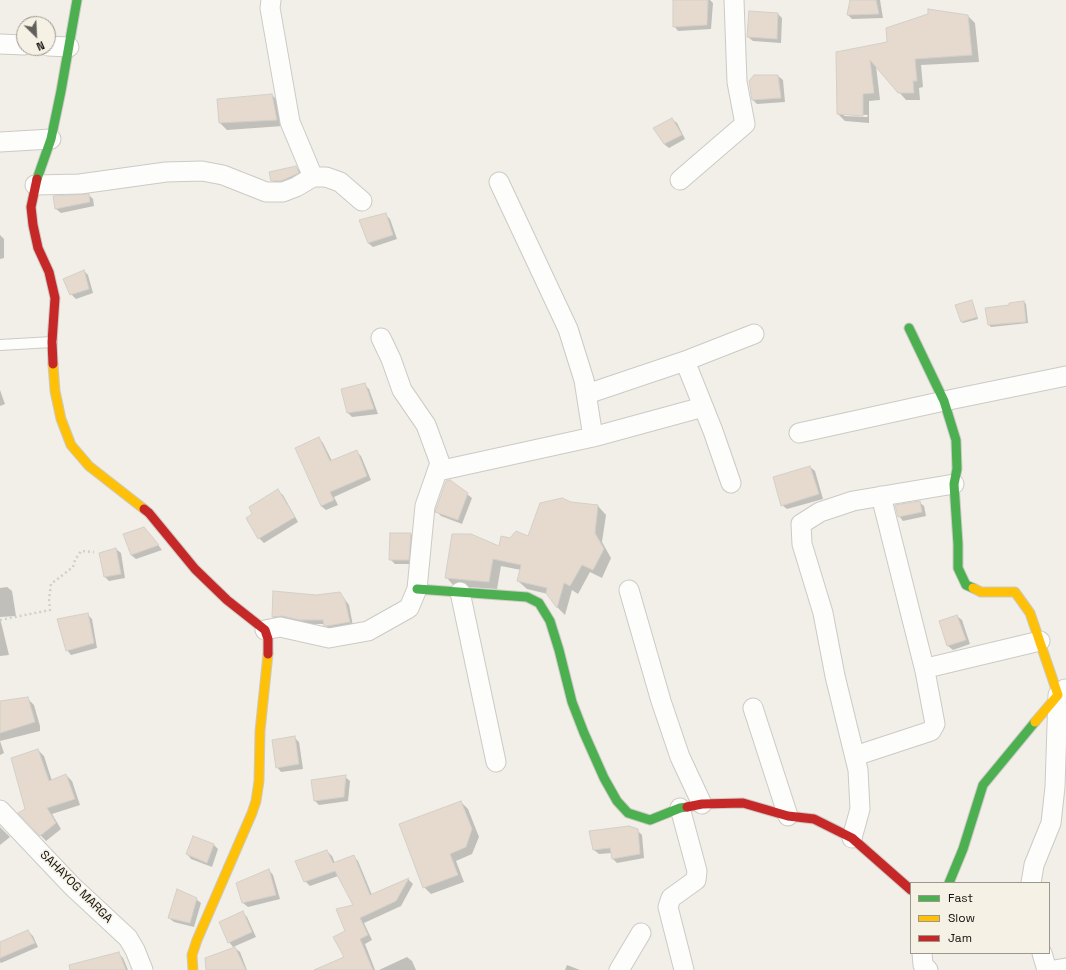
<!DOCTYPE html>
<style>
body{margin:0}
#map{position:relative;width:1066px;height:970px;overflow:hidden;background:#f2efe8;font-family:"Space Grotesk",sans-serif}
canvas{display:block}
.legend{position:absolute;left:910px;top:882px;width:140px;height:72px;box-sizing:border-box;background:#f5f1e5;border:1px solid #9b978f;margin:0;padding:5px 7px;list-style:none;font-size:12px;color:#13110d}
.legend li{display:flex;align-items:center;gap:8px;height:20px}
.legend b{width:20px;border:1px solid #9b978f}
.north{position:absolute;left:16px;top:16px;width:40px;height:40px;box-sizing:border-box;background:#f5f1e5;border:1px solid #9b978f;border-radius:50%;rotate:156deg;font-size:11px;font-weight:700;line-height:16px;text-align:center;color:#13110d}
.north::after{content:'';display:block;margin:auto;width:14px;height:18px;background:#615f5a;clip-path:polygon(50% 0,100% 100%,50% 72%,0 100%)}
</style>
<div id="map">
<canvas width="1066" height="970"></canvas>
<ul class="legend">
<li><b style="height:5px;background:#4caf50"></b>Fast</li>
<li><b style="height:5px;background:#ffc107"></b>Slow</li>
<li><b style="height:5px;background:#c62828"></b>Jam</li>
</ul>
<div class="north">N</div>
</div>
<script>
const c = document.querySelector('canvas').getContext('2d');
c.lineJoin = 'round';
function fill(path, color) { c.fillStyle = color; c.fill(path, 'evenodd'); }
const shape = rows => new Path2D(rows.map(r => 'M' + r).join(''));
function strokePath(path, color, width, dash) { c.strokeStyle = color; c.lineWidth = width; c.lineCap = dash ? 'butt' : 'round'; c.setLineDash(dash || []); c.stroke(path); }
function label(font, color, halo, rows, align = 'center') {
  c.font = font + ' "Space Grotesk",sans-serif'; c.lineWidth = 3; c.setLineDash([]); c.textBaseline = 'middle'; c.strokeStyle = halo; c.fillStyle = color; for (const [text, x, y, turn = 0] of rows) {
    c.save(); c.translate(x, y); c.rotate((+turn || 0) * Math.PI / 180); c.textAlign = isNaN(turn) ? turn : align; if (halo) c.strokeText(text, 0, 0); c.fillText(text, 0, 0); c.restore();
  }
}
fill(shape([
 [674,0,710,0,713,3,711,29,678,31,674,26],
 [851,0,880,0,883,18,852,19,848,15],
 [750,12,778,14,782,18,781,43,753,41,748,37],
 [968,16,975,23,979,62,921,65,923,87,919,88,920,100,906,100,876,66,880,100,869,101,869,123,845,121,838,114,837,53,888,43],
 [844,114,868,115,867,117,844,116],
 [778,76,783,80,785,102,757,104,753,100],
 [272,95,279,102,283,126,227,130,220,123],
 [672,119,677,123,685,139,669,148,664,144],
 [296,167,300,171,303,177,277,185,272,180],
 [89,195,93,199,94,206,61,213,56,209,54,197],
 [385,214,390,219,397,239,373,247,368,243],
 [0,235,4,239,4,258,0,259],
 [84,271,88,275,93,293,76,299,71,294],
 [971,301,973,303,978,319,963,323,961,321],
 [1024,302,1026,304,1028,323,991,327,989,325],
 [364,384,369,389,378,414,352,417,348,413],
 [0,390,5,404,0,406],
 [319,438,323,443,332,461,356,451,361,456,371,480,334,497,338,505,326,510,321,506],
 [810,467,815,471,823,499,787,509,782,505],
 [278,491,283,495,298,522,264,543,259,538,247,518,254,514],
 [467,494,472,498,462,524,441,516,437,512],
 [919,502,924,506,926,516,903,521,899,516],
 [570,503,598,506,606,515,602,542,611,558,602,578,590,572,578,594,572,590,565,615,558,608,548,594,527,589,518,581,521,570,501,566,497,589,454,586,446,577,511,539,529,537],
 [149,533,162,550,136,559,131,555],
 [411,534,415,539,413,564,395,564,390,559],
 [116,549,121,553,125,578,109,581,104,576,100,554],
 [7,587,12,591,16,616,0,617,0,588],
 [274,592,316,596,340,593,349,605,353,626,329,630,325,624,306,624,277,621,273,617],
 [87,614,92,619,97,648,71,655,67,650],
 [957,616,962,620,970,644,953,650,948,646,940,622],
 [0,618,9,655,0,656],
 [27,698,34,705,40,726,40,731,0,741,4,753,0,755,0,702],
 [294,737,299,742,303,769,281,772,277,767],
 [38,750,44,756,52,781,66,775,72,781,80,805,52,814,61,829,46,841,19,813,26,809],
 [345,777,350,781,348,801,319,805,315,801,312,781],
 [461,802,468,809,479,837,472,854,456,861,464,882,431,894,424,887],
 [0,827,10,837,0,845],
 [637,830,642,835,644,858,617,863,613,859,612,853,599,854,594,850],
 [214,845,218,849,212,867,191,859,187,854],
 [327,851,332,856,335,863,353,856,358,861,372,895,408,879,413,884,401,906,364,923,372,940,365,944,375,970,315,970,346,957,347,932,354,906,338,876,310,886,305,881],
 [269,870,273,875,280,899,248,907,243,903,237,884],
 [196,899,201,903,194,927,174,922,169,918],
 [243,913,247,917,256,937,233,947,229,942],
 [28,931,33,936,38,947,1,963,0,962,0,943],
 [235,948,240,952,247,970,207,970],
 [118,953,123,958,128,970,99,970],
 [407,957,412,961,416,970,379,970],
 [567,965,580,970,565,970]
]), '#0003');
const building = shape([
 [673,0,708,0,707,25,673,27,673,0],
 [850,0,876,0,879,14,847,15,850,0],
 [928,9,968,15,972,55,915,59,917,81,913,81,914,93,898,93,870,60,874,93,863,94,863,116,837,114,836,52,887,42,886,28,928,14,928,9],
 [749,11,778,13,777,39,747,37,749,11],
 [754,75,778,75,781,98,752,100,749,81,754,75],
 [272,94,277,120,219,123,217,99,272,94],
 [672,118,682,135,664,144,653,128,672,118],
 [296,166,299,173,281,181,271,181,269,172,296,166],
 [89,194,90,202,55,209,53,196,89,194],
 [386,213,393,235,368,243,359,220,386,213],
 [84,270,89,289,70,295,63,279,84,270],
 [972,300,977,317,961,322,955,305,972,300],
 [1024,301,1026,322,988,325,985,308,1009,305,1009,303,1024,301],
 [365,383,374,409,347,413,341,389,365,383],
 [319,437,330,461,357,450,367,476,330,492,334,500,321,506,295,448,319,437],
 [810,466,819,494,781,506,773,477,810,466],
 [450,480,468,493,458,520,435,512,446,481,450,480],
 [278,489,295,517,258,539,246,518,252,514,249,507,278,489],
 [562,498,571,502,598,505,595,533,604,549,593,570,582,565,570,586,564,583,557,608,546,593,547,588,517,581,521,565,493,559,489,582,445,578,452,534,471,534,499,546,501,536,510,538,516,531,528,536,540,503,562,498],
 [920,501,922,512,898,517,895,505,920,501],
 [144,527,159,545,131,555,123,534,144,527],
 [390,533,411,533,409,560,389,560,390,533],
 [116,548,121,574,104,577,99,553,116,548],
 [273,591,316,595,340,592,345,600,350,622,327,626,324,626,323,620,300,620,282,616,272,617,273,591],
 [88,613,94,643,66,651,57,619,88,613],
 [957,615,966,640,947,646,939,621,957,615],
 [28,697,35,722,0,733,0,701,28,697],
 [295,736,299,764,276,768,272,740,295,736],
 [38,749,49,781,66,774,75,799,47,808,56,823,40,836,18,813,25,809,11,758,38,749],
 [346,775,344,797,314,801,311,780,346,775],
 [461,801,472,829,466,847,450,854,458,875,423,888,399,824,461,801],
 [629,826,638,829,640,854,612,859,610,848,593,850,589,831,629,826],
 [193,836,214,844,207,863,186,854,193,836],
 [327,850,333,863,354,855,370,895,409,878,396,901,360,918,368,935,360,939,373,970,314,970,344,957,333,937,345,931,336,909,353,905,335,871,304,882,295,861,327,850],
 [269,869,276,895,242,903,236,883,269,869],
 [177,889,197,898,190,923,168,918,177,889],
 [243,911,252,932,228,943,219,922,243,911],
 [28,930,35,943,0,958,0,942,28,930],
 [235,947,246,970,206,970,205,958,235,947],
 [119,952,126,970,70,970,69,965,119,952]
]);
fill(building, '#e6dace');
strokePath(building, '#d2cfca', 1);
const lane = shape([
 [0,345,52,342]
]);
const street = shape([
 [271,0,270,8,290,122,313,177],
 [0,44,24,45],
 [48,46,69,47],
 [0,142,51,139],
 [680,180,745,124,737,82,734,0],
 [499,182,568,329,584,380,593,437],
 [35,185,80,184,166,172,202,171,223,175,266,192,283,192,296,187,313,177,326,177,340,182,362,201],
 [685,361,713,431,731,483],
 [587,394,685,361,754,334],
 [799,433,944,401,1066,376],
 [438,471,593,437,703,407],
 [881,496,925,671],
 [629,590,661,701,680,757,702,804],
 [460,592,496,762],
 [265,630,280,627,329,638,368,631,409,608,417,589,425,506,440,463,426,425,402,390,391,359,381,338],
 [753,708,788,816],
 [855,756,931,731,935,724,925,671,931,667,1040,641],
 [680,808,697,871,696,880,671,898,668,907,684,970],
 [0,810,72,886,128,938,135,950,143,970],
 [852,838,860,809,858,770,835,676,823,613,802,544,801,524,820,512,853,501,954,484],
 [1031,883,1034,865,1051,823,1055,787,1058,695,1065,689],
 [922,953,923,965,928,970],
 [1042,953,1047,970],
 [619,970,641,933],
 [1054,970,1066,968]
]);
const fast = shape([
 [37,179,51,139,61,91,77,0],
 [909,328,944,401,956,440,957,469,954,484,958,544,958,568,966,585,973,588],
 [417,589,527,597,539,603,550,621,559,650,572,702,584,733,604,778,617,801,628,813,650,820,680,808,687,807],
 [949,883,963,849,983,785,1035,722]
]);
const slow = shape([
 [53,364,55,391,61,419,71,445,89,466,144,509],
 [973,588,981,592,1015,592,1030,613,1058,695,1035,722],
 [193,970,192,955,197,940,252,813,256,801,259,781,260,731,268,654]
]);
const jam = shape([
 [37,179,31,207,33,225,38,248,49,272,55,298,52,342,53,364],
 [144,509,149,513,195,569,227,600,265,630,268,639,268,654],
 [687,807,702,804,743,803,788,816,814,819,852,838,911,890]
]);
strokePath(lane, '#cccac5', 12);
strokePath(street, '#cccac5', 21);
strokePath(fast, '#cccac5', 11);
strokePath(slow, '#cccac5', 11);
strokePath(jam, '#cccac5', 11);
strokePath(shape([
 [0,620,50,610,49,599,51,584,73,567,75,560,81,551,94,552]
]), '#cfcfcd', 2.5, [2, 3]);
strokePath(lane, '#fdfdfc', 10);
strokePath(street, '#fdfdfc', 19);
strokePath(fast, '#4caf50', 9);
strokePath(slow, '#ffc107', 9);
strokePath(jam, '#c62828', 9);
label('12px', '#13110d', '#f5f1e5', [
 ["SAHAYOG MARGA",76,887,45]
]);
</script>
